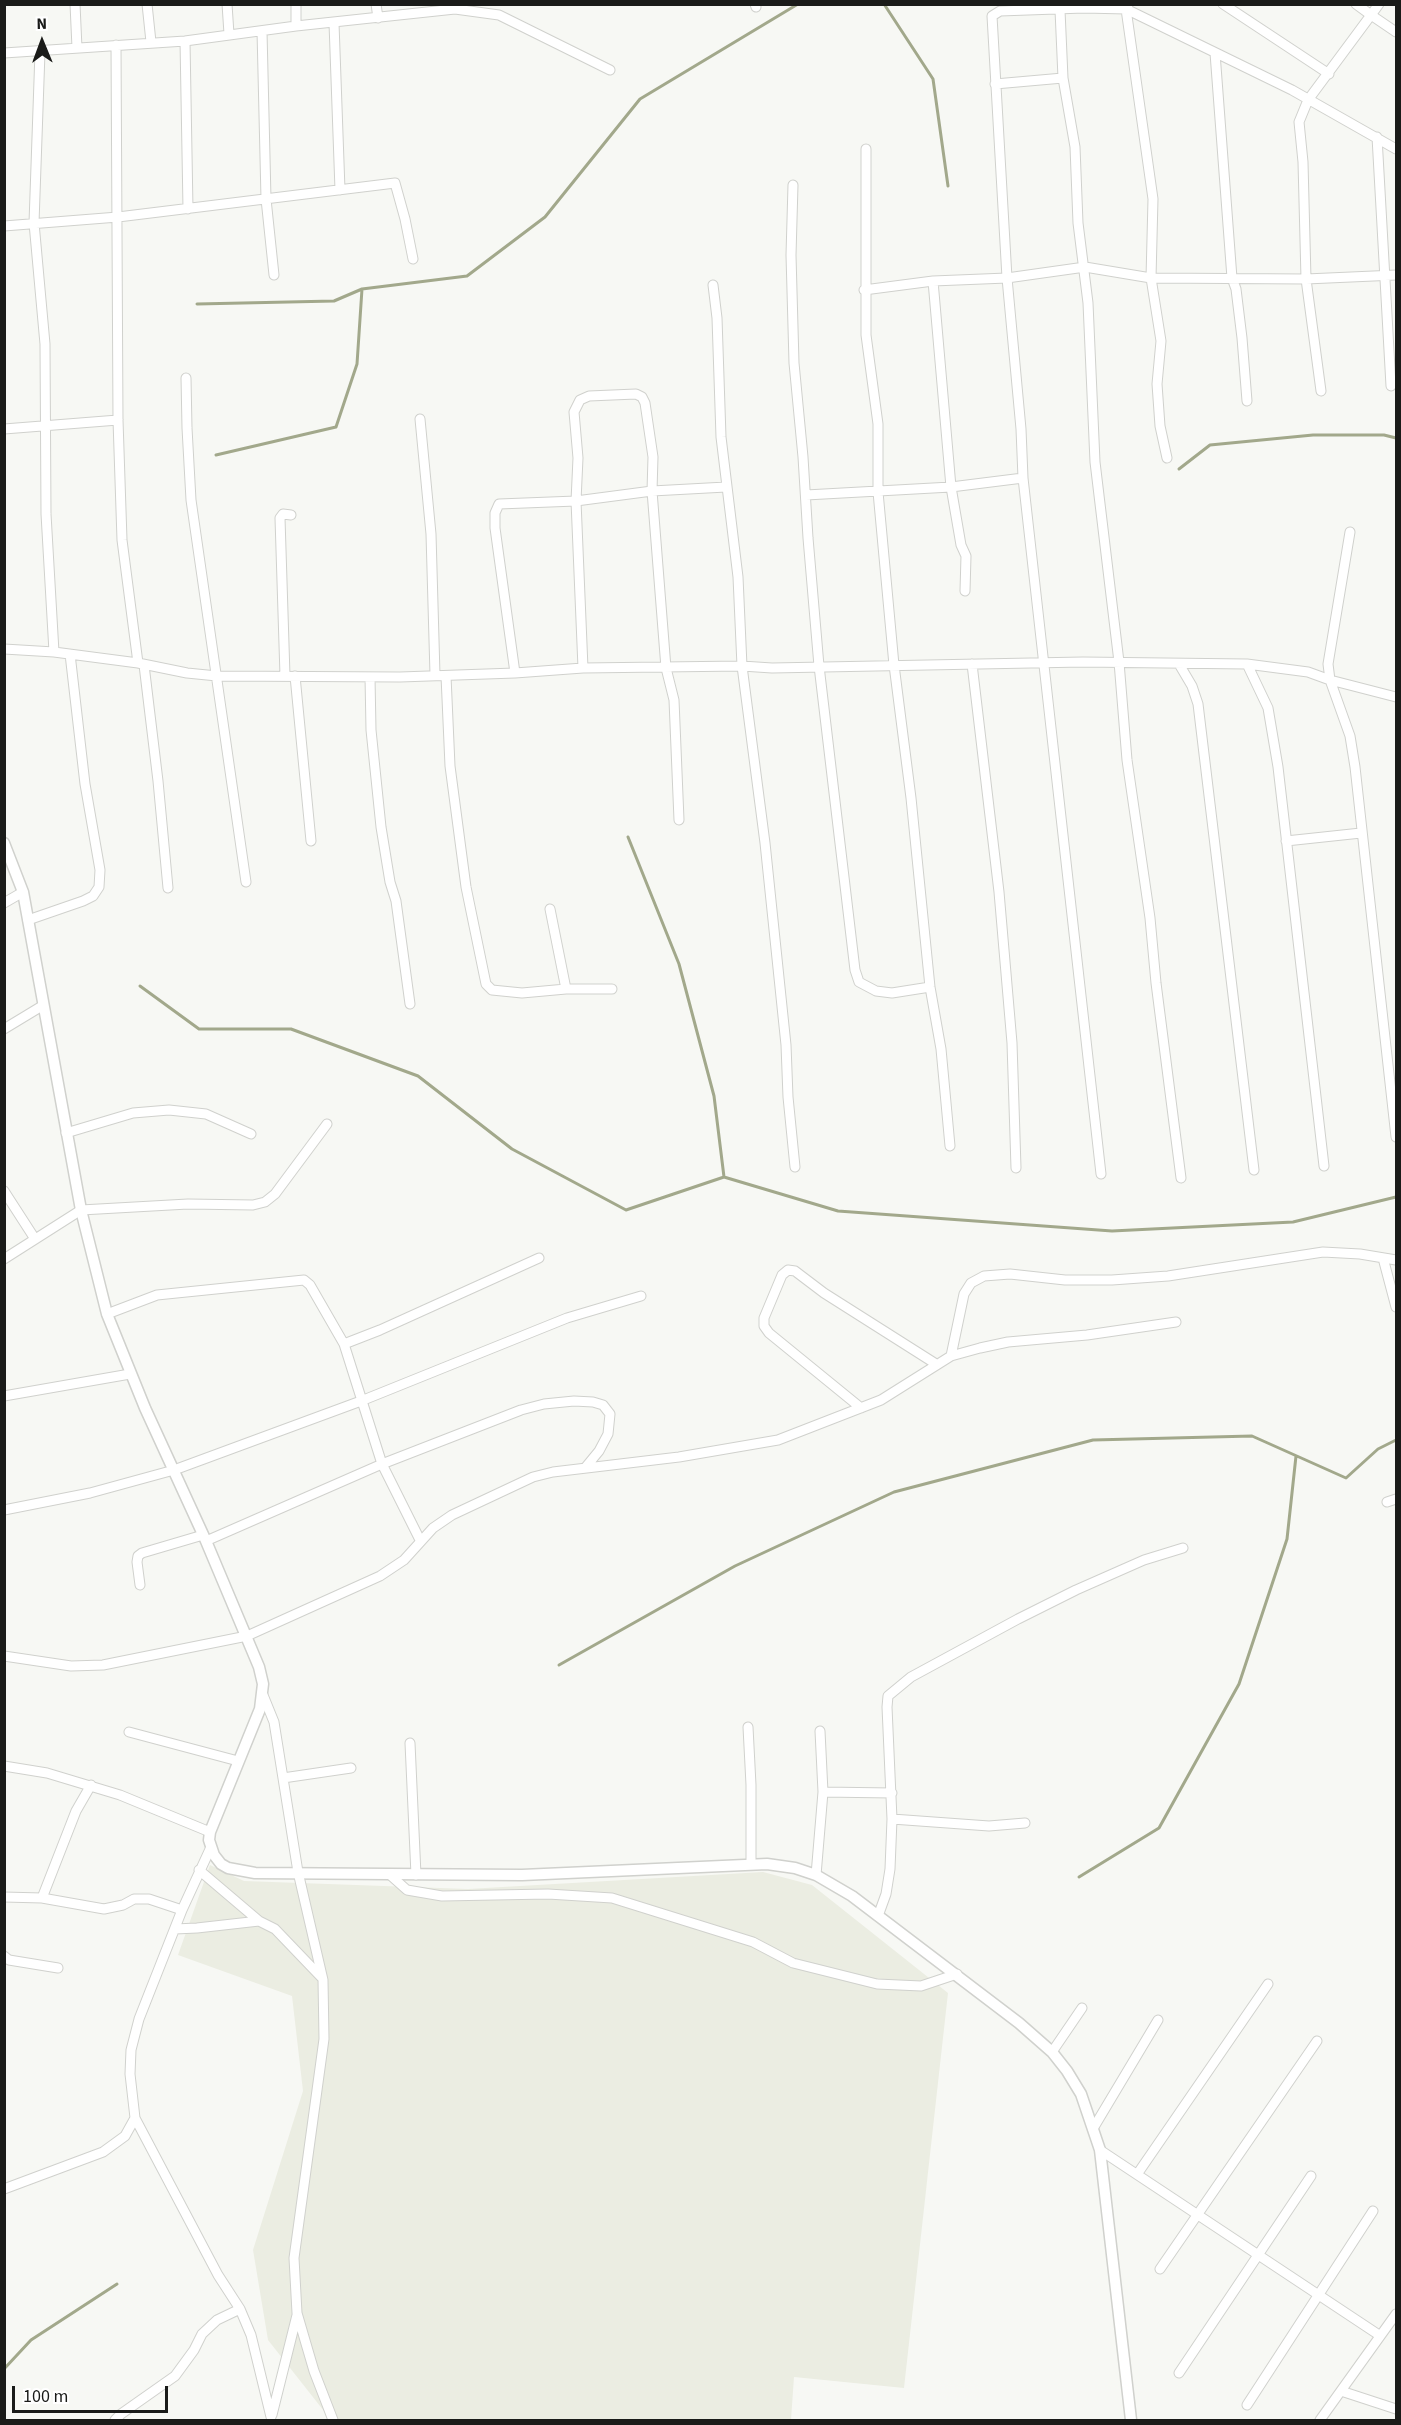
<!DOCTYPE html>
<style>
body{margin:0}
#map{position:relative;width:1401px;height:2425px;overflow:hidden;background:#f7f8f4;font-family:"Source Sans 3",sans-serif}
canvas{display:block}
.frame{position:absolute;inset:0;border:6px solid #1a1b19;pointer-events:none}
.north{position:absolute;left:12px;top:12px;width:60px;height:60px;-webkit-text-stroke:4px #fff;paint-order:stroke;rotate:359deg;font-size:16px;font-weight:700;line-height:24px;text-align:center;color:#1a1b19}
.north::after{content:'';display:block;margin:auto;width:21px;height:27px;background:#1a1b19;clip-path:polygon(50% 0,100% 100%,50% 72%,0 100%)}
.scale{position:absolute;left:12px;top:2386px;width:156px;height:27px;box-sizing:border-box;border:3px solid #1a1b19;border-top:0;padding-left:8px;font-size:18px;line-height:21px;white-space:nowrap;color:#1a1b19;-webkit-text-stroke:4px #fff;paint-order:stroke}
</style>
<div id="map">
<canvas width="1401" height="2425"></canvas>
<div class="frame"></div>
<div class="north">N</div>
<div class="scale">100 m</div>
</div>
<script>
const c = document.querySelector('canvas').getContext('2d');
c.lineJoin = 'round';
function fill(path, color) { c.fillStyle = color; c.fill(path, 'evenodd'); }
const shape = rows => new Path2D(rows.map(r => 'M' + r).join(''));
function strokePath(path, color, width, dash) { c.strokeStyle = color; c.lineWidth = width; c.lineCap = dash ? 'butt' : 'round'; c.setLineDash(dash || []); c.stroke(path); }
fill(shape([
 [210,1865,244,1881,468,1889,763,1872,812,1885,948,1993,904,2388,794,2377,791,2420,331,2420,268,2340,253,2250,303,2091,292,1996,178,1955]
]), '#ebede2');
strokePath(shape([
 [884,4,933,79,948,186],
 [197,304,334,301,362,289,467,276,545,217,640,99,798,4],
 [216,455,336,427,357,364,362,289],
 [1179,469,1210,445,1313,435,1384,435,1396,438],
 [628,837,679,964,714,1096,724,1177],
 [140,986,199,1029,291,1029,418,1076,512,1149,626,1210,724,1177,838,1211,1112,1231,1293,1222,1396,1197],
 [559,1665,735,1566,894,1492,1093,1440,1252,1436,1346,1478,1378,1449,1396,1440],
 [1079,1877,1159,1828,1239,1684,1287,1539,1296,1456],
 [4,2369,31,2340,117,2284]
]), '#a2a88b', 3);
const minor = shape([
 [75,4,77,48],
 [147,4,151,42],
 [227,4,229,34],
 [296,4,296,26],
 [376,4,378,18],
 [755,4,756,7],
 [1223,4,1329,74],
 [1379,4,1371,15,1396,32],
 [1128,5,1126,9,1153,199,1151,278,1161,341,1157,384,1160,426,1167,458],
 [455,9,499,15,610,70],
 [1060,10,1063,78,1075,147,1078,223,1088,303,1095,462,1119,662,1127,760,1150,918,1156,983,1181,1178],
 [334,23,340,190],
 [262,31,266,199,274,275],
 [185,41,188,209],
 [116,45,118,420,122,540,138,663],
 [40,52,34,223,45,344,46,514,54,652],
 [4,53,185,41,296,26,455,9,455,4],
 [1215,53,1232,278,1236,289,1242,338,1247,401],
 [995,84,1063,78],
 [1377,137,1391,386],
 [866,149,866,335,878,424,878,492,894,665,911,798,930,987,941,1049,950,1146],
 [793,185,791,255,794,363,803,457,808,538,819,666,855,970,859,982,876,991,892,993,930,987],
 [4,226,118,217,395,183,405,219,413,259],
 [933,281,951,487,961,545,966,556,965,591],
 [713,285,717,318,721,437,738,577,742,666,765,843,786,1045,788,1097,795,1167],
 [864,290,933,281,1007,278,1085,267,1151,278,1306,279,1396,275],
 [186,378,187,428,191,500,246,882],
 [1321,391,1306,279,1303,162,1299,122,1308,100,1371,15,1356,4],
 [420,419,431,534,435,675],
 [4,429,118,420],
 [806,495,951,487,1023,478],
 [1350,532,1328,664,1330,680,1350,736,1355,767,1396,1137],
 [4,649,54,652,138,663,187,673,217,676,400,677,515,673,583,668,742,666,772,668,1083,662,1247,664,1308,672,1330,680,1396,697],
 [972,664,999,892,1012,1043,1016,1168],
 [1179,664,1192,686,1198,704,1254,1170],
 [1247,664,1268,708,1278,767,1324,1166],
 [144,665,158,781,168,888],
 [583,668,576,501,578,458,574,412,580,400,589,396,636,394,642,397,645,403,653,457,652,491,666,668,674,700,679,820],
 [515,673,495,528,495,513,499,504,576,501,652,491,726,487],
 [285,676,280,518,283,514,291,515],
 [295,676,311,841],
 [446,676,450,766,466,887,486,984,492,990,522,993,566,989,612,989],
 [370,677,371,730,381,827,390,882,396,901,410,1004],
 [1286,841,1361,833],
 [4,903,23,892],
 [550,909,566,989],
 [28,920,83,901,93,896,99,887,100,870,85,784,70,654],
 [4,1029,42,1006],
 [66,1133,133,1113,169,1110,206,1114,251,1134],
 [1101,1174,1023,478,1021,429,1007,278,992,16,1000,11,1084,8,1126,9,1292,90,1396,149],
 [4,1191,35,1239],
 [1383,1258,1396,1307],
 [4,1259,81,1210,188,1204,253,1205,265,1202,275,1194,327,1124],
 [107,1314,157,1295,304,1280,310,1285,344,1344,382,1464,420,1540],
 [344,1344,380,1330,539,1258],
 [951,1356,964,1294,971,1283,984,1276,1010,1274,1065,1280,1112,1280,1168,1276,1323,1252,1360,1254,1396,1260],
 [4,1396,130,1374],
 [861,1408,769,1333,764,1326,764,1318,782,1275,788,1270,795,1271,824,1293,936,1364],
 [1387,1502,1396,1499],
 [4,1510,90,1493,174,1470,361,1401,567,1318,641,1296],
 [206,1541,382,1464,521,1410,544,1404,574,1401,593,1402,603,1405,610,1414,608,1434,599,1451,585,1468],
 [140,1585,137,1562,138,1556,142,1553,203,1535],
 [4,1656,71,1666,103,1665,247,1636,380,1576,404,1560,433,1528,452,1515,533,1477,553,1472,679,1457,778,1440,881,1400,951,1356,980,1348,1008,1342,1087,1335,1176,1322],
 [263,1695,274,1722,298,1872,323,1980,324,2039,294,2258,297,2313,314,2371,333,2420],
 [748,1727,751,1785,751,1864],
 [129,1732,238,1761],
 [410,1743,416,1875],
 [4,1766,47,1773,120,1795,210,1832],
 [283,1778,351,1768],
 [823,1792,892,1793],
 [892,1819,989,1826,1025,1823],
 [199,1870,259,1921,275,1929,322,1978],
 [389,1874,407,1890,442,1896,548,1894,612,1898,753,1942,793,1963,877,1984,921,1986,957,1974],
 [816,1875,823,1792,820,1731],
 [4,1897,42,1898,104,1909,123,1905,134,1899,149,1899,182,1910],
 [42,1898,76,1811,91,1785],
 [878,1916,886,1894,890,1869,892,1819,887,1707,888,1696,911,1677,1018,1619,1076,1590,1144,1560,1183,1548],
 [175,1929,197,1928,259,1921],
 [4,1956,9,1960,58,1968],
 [1052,2052,1082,2008],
 [135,2118,218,2275,240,2309,251,2335,271,2417],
 [1094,2127,1158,2020],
 [1100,2150,1379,2335],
 [1138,2173,1268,1984],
 [4,2189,103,2152,125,2136,135,2118,130,2074,131,2050,139,2019,182,1910,211,1847],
 [1160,2269,1317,2041],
 [1179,2373,1311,2176],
 [1341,2391,1396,2409],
 [1247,2405,1373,2211],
 [272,2415,297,2315],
 [115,2420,121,2414,175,2376,194,2350,202,2334,217,2320,240,2309],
 [1320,2420,1396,2314]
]);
const tertiary = shape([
 [4,843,23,892,81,1210,107,1314,145,1408,206,1541,259,1667,263,1684,260,1709,210,1832,209,1840,214,1855,221,1864,228,1868,255,1873,522,1875,767,1864,795,1868,816,1875,852,1896,1019,2023,1052,2052,1067,2071,1081,2094,1100,2150,1131,2420]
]);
strokePath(minor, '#d0d1cd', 11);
strokePath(tertiary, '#d0d1cd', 13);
strokePath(minor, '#fff', 9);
strokePath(tertiary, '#fff', 10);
</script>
